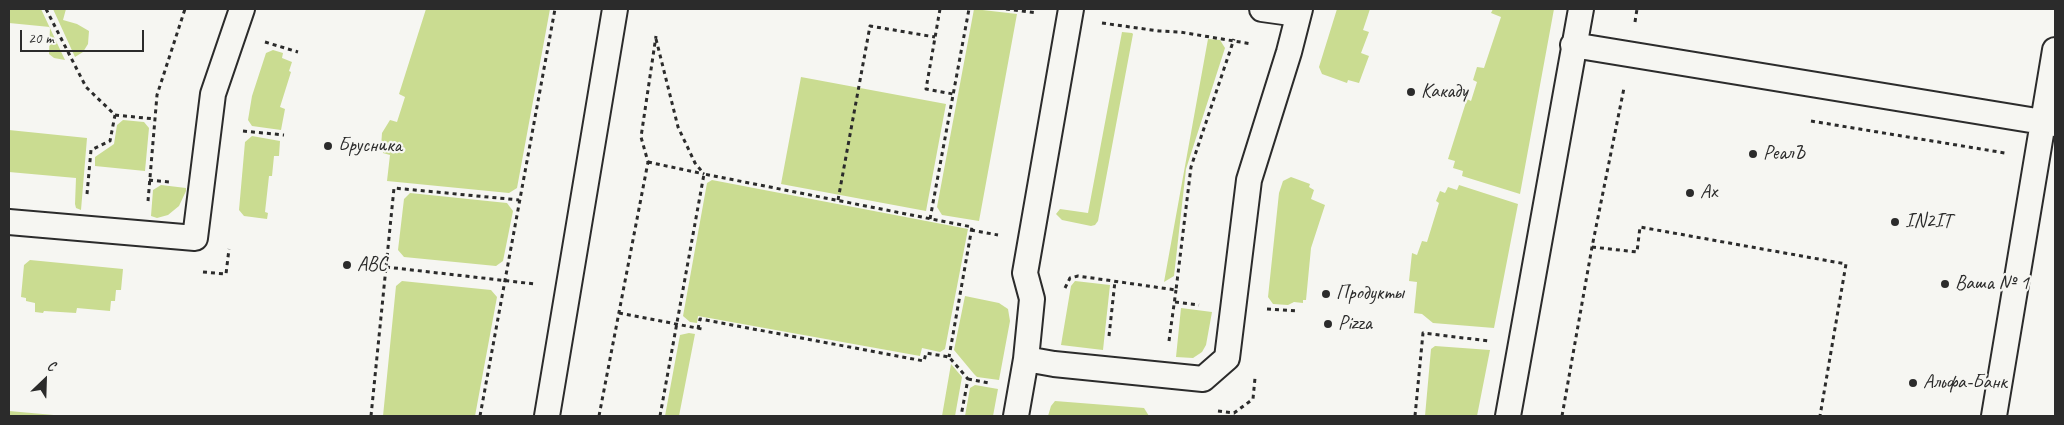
<!DOCTYPE html>
<meta charset="utf-8">
<style>
body{margin:0}
#map{position:relative;width:2064px;height:425px;overflow:hidden;background:#f6f6f2;font-family:Caveat,sans-serif}
canvas{display:block}
.frame{position:absolute;inset:0;border:10px solid #2b2b2b;pointer-events:none}
.north{position:absolute;left:20px;top:355px;width:50px;height:50px;-webkit-text-stroke:4px #f6f6f2;paint-order:stroke;rotate:24deg;font-size:14px;font-weight:700;line-height:20px;text-align:center;color:#2b2b2b}
.north::after{content:'';display:block;margin:auto;width:18px;height:22px;background:#2b2b2b;clip-path:polygon(50% 0,100% 100%,50% 72%,0 100%)}
.scale{position:absolute;left:20px;top:30px;width:124px;height:22px;box-sizing:border-box;border:2px solid #2b2b2b;border-top:0;padding-left:6px;font-size:15px;line-height:18px;white-space:nowrap;color:#2b2b2b;-webkit-text-stroke:4px #f6f6f2;paint-order:stroke}
</style>
<div id="map">
<canvas width="2064" height="425"></canvas>
<div class="frame"></div>
<div class="north">С</div>
<div class="scale">20 m</div>
</div>
<script>
const c = document.querySelector('canvas').getContext('2d');
c.lineJoin = 'round';
function fill(path, color) { c.fillStyle = color; c.fill(path, 'evenodd'); }
const shape = rows => new Path2D(rows.map(r => 'M' + r).join(''));
function strokePath(path, color, width, dash) { c.strokeStyle = color; c.lineWidth = width; c.lineCap = dash ? 'butt' : 'round'; c.setLineDash(dash || []); c.stroke(path); }
function label(font, color, halo, rows, align = 'center') {
  c.font = font + ' Caveat,sans-serif'; c.lineWidth = 4.5; c.setLineDash([]); c.textBaseline = 'middle'; c.strokeStyle = halo; c.fillStyle = color; for (const [text, x, y, turn = 0] of rows) {
    c.save(); c.translate(x, y); c.rotate((+turn || 0) * Math.PI / 180); c.textAlign = isNaN(turn) ? turn : align; if (halo) c.strokeText(text, 0, 0); c.fillText(text, 0, 0); c.restore();
  }
}
fill(shape([
 [9,9,41,9,65,60,54,58,49,54,50,27,9,23],
 [53,9,66,9,63,20,77,24,89,31,88,44,83,52,75,57],
 [426,9,550,9,517,188,509,193,387,181,390,155,383,153,384,147,381,147,382,133,390,120,397,122,405,97,399,94],
 [974,9,1017,14,979,221,942,215,937,207],
 [1337,9,1370,9,1363,30,1369,32,1361,53,1369,56,1359,83,1348,80,1347,83,1322,74,1319,67],
 [1493,9,1554,9,1520,194,1462,176,1463,171,1453,168,1455,161,1448,159,1467,99,1471,101,1477,82,1473,80,1477,67,1484,68,1501,17,1491,13],
 [1122,32,1132,33,1133,34,1098,221,1095,225,1091,226,1062,220,1056,214,1060,209,1088,213],
 [1208,39,1220,40,1225,48,1186,169,1174,276,1164,282],
 [273,50,283,53,282,58,292,62,289,71,291,72,280,107,285,109,281,130,252,126,248,120,252,96,266,53],
 [801,77,946,104,926,211,781,184],
 [123,120,144,122,149,128,145,171,95,166,95,157,114,144,117,125],
 [9,130,87,138,81,210,76,208,75,204,76,178,9,172],
 [252,136,280,141,279,156,274,156,272,176,269,176,265,212,268,213,267,219,244,216,239,210,245,142],
 [1291,177,1310,184,1309,187,1314,190,1311,199,1325,205,1311,248,1306,300,1303,300,1303,303,1294,302,1288,305,1273,304,1268,297,1279,193,1283,181],
 [712,180,968,229,945,349,940,352,922,348,920,356,698,316,697,323,690,322,683,316,707,183],
 [161,185,186,188,186,191,179,206,168,215,157,218,151,216,153,190],
 [1459,185,1518,204,1494,328,1433,323,1422,314,1414,313,1417,282,1409,281,1412,253,1417,255,1422,241,1427,242,1439,203,1436,201,1440,191,1445,193,1448,187,1457,190],
 [410,193,507,203,513,211,503,261,496,266,404,257,398,250,404,199],
 [30,260,123,269,121,290,116,290,115,301,111,301,110,311,77,308,76,313,44,311,43,313,35,312,35,303,26,301,26,298,21,297,24,265],
 [402,281,491,290,497,297,475,416,383,416,396,286],
 [1075,281,1110,285,1103,350,1061,345,1071,286],
 [965,296,999,303,1008,309,1010,321,999,380,977,377,974,374,954,350],
 [1181,308,1212,312,1206,345,1202,352,1193,358,1176,357],
 [689,333,695,334,679,416,665,416,680,335],
 [1435,346,1490,350,1477,416,1425,416,1431,349],
 [951,364,962,377,955,416,942,416],
 [975,385,998,389,993,416,965,416,970,388],
 [1055,401,1144,408,1149,416,1048,416,1051,406],
 [9,411,65,416,9,416]
]), '#cadc91');
const service = shape([
 [1262,9,1298,14],
 [1573,45,2055,124],
 [9,222,195,238,213,94,242,9],
 [1026,359,1054,364,1203,379,1227,358,1249,180,1289,52,1300,9],
 [547,416,615,9],
 [1016,416,1026,359,1032,299,1025,273,1071,9],
 [1508,416,1581,9],
 [1994,416,2055,50]
]);
strokePath(service, '#2b2b2b', 28);
strokePath(shape([
 [46,9,86,87,115,115,155,119],
 [940,9,926,89,953,94],
 [1006,9,1037,13],
 [1635,22,1637,9],
 [1102,23,1159,31,1180,32,1252,44],
 [656,39,678,127,695,163,704,174],
 [265,42,298,52],
 [1811,121,2005,153],
 [243,131,284,135],
 [648,162,704,174],
 [149,180,169,182],
 [87,194,91,150,110,141,115,115],
 [838,200,870,26,935,37],
 [148,201,157,95,185,9],
 [930,219,969,9],
 [971,230,998,235],
 [1592,247,1637,252,1640,227,1846,264,1820,416],
 [386,267,535,284],
 [203,272,226,274,229,249],
 [1065,288,1070,278,1078,276,1176,290,1191,167,1234,39],
 [1175,302,1199,305],
 [1267,309,1297,311],
 [619,313,702,329],
 [698,329,700,319,924,361,926,353,949,357,968,379,961,416],
 [1109,336,1115,281],
 [1169,341,1176,290],
 [968,379,989,383],
 [1218,411,1234,413,1253,399,1255,378],
 [371,416,394,188,519,200],
 [480,416,555,9],
 [599,416,648,162,641,137,656,36],
 [660,416,704,174,972,227,949,357],
 [1415,416,1423,333,1489,341],
 [1562,416,1592,247,1624,88]
]), '#2b2b2b', 3, [4, 4]);
strokePath(service, '#f6f6f2', 24);
for (const [x, y, r, color] of [
 [1411,92,5,"#2b2b2b"],
 [328,146,5,"#2b2b2b"],
 [1753,154,5,"#2b2b2b"],
 [1690,193,5,"#2b2b2b"],
 [1895,222,5,"#2b2b2b"],
 [347,265,5,"#2b2b2b"],
 [1945,284,5,"#2b2b2b"],
 [1326,294,5,"#2b2b2b"],
 [1328,324,5,"#2b2b2b"],
 [1913,383,5,"#2b2b2b"]
]) { const dot = new Path2D(); dot.arc(x, y, r, 0, 2 * Math.PI); c.fillStyle = color; c.fill(dot); strokePath(dot, '#f6f6f2', 2); }
label('20px', '#2b2b2b', '#f6f6f2', [
 ["Какаду",1421,92],
 ["Брусника",338,146],
 ["РеалЪ",1763,154],
 ["Ах",1700,193],
 ["IN2IT",1905,222],
 ["ABC",357,265],
 ["Ваша № 1",1955,284],
 ["Продукты",1336,294],
 ["Pizza",1338,324],
 ["Альфа-Банк",1923,383]
], 'left');
</script>
